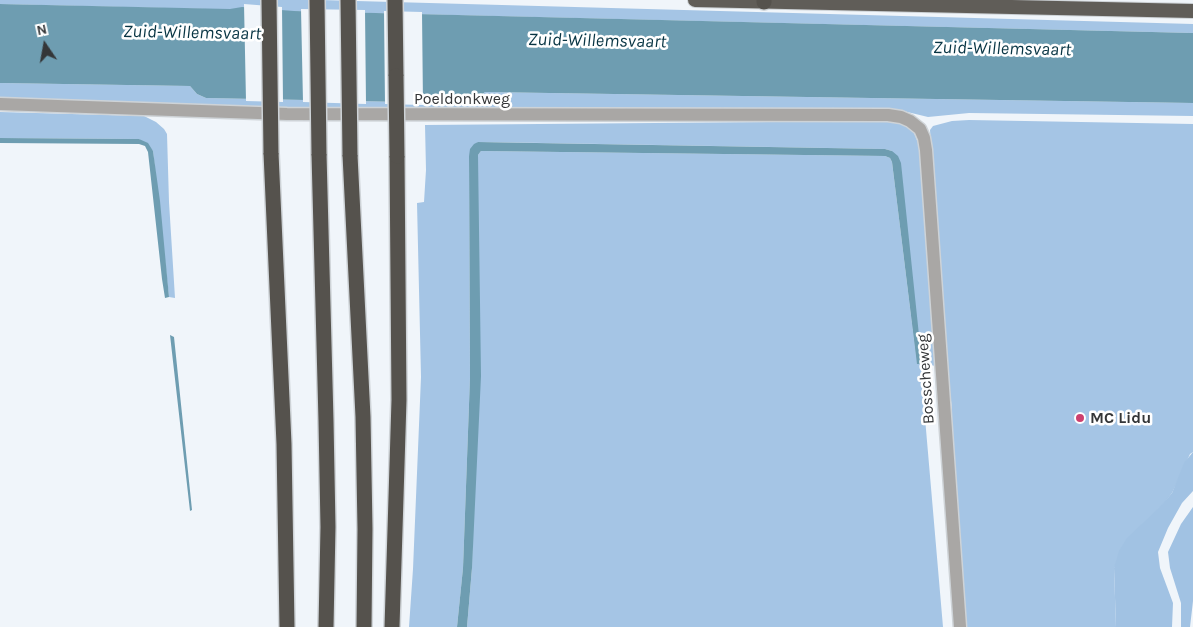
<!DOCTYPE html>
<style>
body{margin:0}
#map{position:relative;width:1193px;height:627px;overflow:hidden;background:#f0f5fa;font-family:Karla,sans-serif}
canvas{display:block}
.north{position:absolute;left:20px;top:20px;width:50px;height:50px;-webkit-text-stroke:4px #fff;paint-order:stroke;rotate:348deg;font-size:14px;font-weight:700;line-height:20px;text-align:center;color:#343638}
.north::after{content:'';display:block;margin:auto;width:18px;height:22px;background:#343638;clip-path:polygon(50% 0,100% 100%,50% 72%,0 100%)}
</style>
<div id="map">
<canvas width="1193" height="627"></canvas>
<div class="north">N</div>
</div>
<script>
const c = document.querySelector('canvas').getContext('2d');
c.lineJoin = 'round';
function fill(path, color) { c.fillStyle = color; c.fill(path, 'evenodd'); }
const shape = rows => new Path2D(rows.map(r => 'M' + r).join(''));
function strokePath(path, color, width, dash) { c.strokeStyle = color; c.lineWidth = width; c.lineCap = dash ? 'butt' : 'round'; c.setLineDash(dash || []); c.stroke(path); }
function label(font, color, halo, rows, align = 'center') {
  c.font = font + ' Karla,sans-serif'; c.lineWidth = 5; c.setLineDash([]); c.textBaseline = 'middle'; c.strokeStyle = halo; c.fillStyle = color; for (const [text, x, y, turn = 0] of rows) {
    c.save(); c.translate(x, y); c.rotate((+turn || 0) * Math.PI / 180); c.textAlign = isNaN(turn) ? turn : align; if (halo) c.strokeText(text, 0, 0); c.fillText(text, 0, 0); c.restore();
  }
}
fill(shape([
 [0,0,320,0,1193,24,1193,33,0,4],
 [0,83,190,86,197,94,206,98,452,103,477,99,485,92,1193,103,1193,116,969,113,928,117,899,110,699,109,295,109,0,99],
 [0,112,144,116,156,122,164,129,167,134,169,202,175,298,169,297,153,151,139,139,0,138],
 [969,120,1193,124,1193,452,1190,454,1172,493,1114,568,1116,627,965,627,951,421,952,409,947,367,930,130,933,126,952,121],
 [885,121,900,124,907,127,914,133,921,150,936,366,922,364,922,383,943,627,467,627,472,568,478,155,481,151,885,156,890,158,892,162,917,364,892,151,885,149,486,142,478,142,469,156,470,377,463,568,457,627,409,627,413,569,421,377,417,203,424,202,426,170,425,125]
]), '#a5c5e5');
fill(shape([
 [1193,452,1193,491,1182,503,1168,528,1158,552,1160,568,1173,603,1172,627,1116,627,1114,568,1119,551,1127,538,1159,508,1172,493,1184,463],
 [1193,507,1193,601,1190,627,1181,627,1181,603,1170,568,1168,552,1181,524]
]), '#a1c2e3');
fill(shape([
 [0,4,230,9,242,7,294,11,1193,33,1193,103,485,92,477,99,452,103,206,98,197,94,190,86,0,83],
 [0,138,139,139,148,143,153,151,160,201,169,297,165,298,162,279,148,152,145,146,139,144,0,143],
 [478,142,885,149,892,151,898,156,901,163,922,364,917,364,892,162,890,158,885,156,481,151,478,155,481,376,472,568,467,627,457,627,463,568,470,377,469,156,470,149,474,144],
 [170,335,174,337,192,510,190,511]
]), '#6e9db1');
fill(shape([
 [244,4,282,7,283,102,246,101],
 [301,9,365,10,366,104,303,102],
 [384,11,422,12,423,105,385,104]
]), '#f0f5fa');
const tertiary = shape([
 [0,104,287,114,888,115,901,117,910,121,920,129,924,138,926,150,960,627]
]);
const trunk = shape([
 [695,0,1193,11]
]);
const motorway = shape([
 [395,0,396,76],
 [764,2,764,0],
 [271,153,284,444,287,627],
 [319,154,326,421,328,527,326,627],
 [350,155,363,417,365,529,364,627],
 [392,627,399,400,397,156]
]);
strokePath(tertiary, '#ced3d7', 15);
strokePath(trunk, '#ced3d7', 16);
strokePath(motorway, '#ced3d7', 18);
strokePath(tertiary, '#a9a7a5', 12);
strokePath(trunk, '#605d58', 14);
strokePath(motorway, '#55524d', 15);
const motorwayBridge = shape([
 [269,0,271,153],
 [317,0,319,154],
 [348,0,350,155],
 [396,76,397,156]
]);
strokePath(motorwayBridge, '#ced3d7', 18, []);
strokePath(motorwayBridge, '#55524d', 15);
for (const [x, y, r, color] of [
 [1080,418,5,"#cd406f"]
]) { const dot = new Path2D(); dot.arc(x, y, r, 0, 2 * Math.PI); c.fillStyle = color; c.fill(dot); strokePath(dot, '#fff', 2); }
label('16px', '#343638', '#fff', [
 ["Poeldonkweg",462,99],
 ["Bosscheweg",926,379,-94]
]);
label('bold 16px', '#343638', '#fff', [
 ["MC Lidu",1090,418]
], 'left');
label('italic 18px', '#073443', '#fff', [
 ["Zuid-Willemsvaart",192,33,1],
 ["Zuid-Willemsvaart",597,41,1],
 ["Zuid-Willemsvaart",1002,49,1]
]);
</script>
